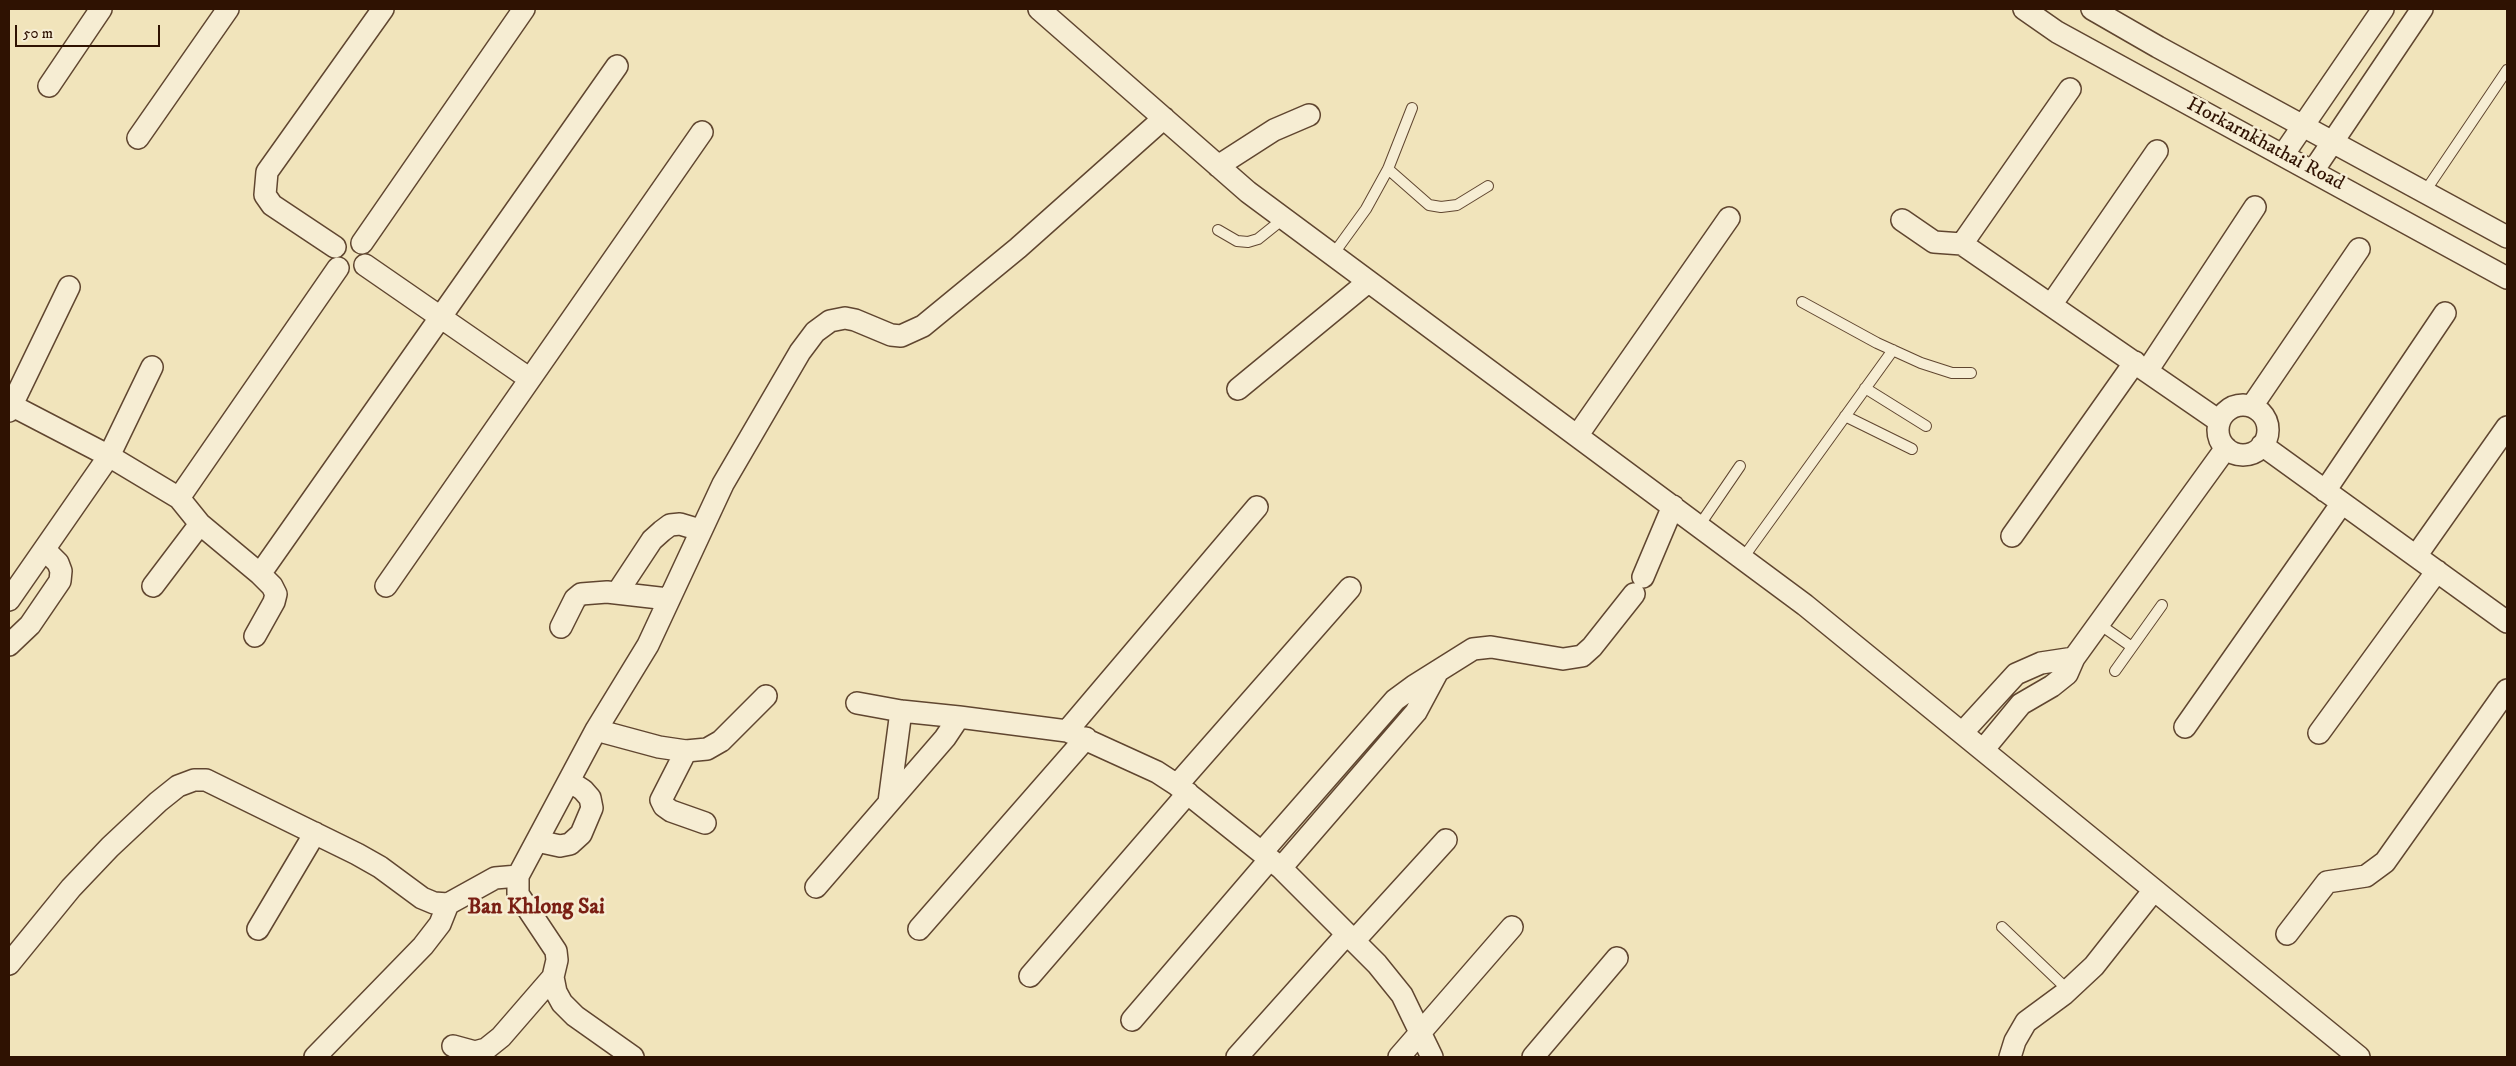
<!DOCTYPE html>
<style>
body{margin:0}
#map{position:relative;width:2516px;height:1066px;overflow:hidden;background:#f1e4bb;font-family:"IM FELL DW Pica",serif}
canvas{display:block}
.frame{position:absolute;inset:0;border:10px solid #2f1202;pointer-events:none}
.scale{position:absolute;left:15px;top:25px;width:145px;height:22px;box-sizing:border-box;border:2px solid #2f1202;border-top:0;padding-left:6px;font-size:15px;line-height:18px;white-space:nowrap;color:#2f1202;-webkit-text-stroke:4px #f6edd3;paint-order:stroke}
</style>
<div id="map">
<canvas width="2516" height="1066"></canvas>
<div class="frame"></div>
<div class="scale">50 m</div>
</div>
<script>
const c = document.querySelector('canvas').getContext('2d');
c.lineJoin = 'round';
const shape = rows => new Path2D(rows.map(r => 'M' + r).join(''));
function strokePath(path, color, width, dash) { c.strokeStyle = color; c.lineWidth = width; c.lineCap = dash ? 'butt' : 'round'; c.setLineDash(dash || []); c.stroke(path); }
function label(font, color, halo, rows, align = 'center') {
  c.font = font + ' "IM FELL DW Pica",serif'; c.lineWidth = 5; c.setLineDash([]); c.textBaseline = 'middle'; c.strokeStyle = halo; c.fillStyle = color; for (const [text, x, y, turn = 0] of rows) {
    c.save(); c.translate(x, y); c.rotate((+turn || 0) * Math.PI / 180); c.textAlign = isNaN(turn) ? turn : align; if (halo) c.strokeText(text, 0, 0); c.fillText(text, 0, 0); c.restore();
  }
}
const lane = shape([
 [1388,169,1429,205,1441,207,1457,205,1488,186],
 [2424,193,2507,70],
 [1218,230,1237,241,1248,242,1258,239,1283,219],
 [1332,256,1366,209,1388,169,1412,108],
 [1802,302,1877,343,1921,363,1952,373,1971,373],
 [1865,388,1926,426],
 [1845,416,1912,449],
 [1699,526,1740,466],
 [1743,558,1893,350],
 [2099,624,2132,647],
 [2115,671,2162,605],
 [2002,927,2068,990]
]);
const street = shape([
 [1039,9,1248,192,1805,605,2359,1057],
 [2024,9,2057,32,2507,278],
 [2092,9,2158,47,2507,237],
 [49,86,101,9],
 [138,138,228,9],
 [2283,155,2383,9],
 [1218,166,1274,130,1309,115],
 [2313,171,2422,9],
 [1902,220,1934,242,1962,244,2219,421],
 [362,243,524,9],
 [1962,244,2070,89],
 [335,247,272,205,265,195,267,172,383,9],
 [365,265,530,379],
 [2051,305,2157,151],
 [2147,371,2255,207],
 [1238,389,1368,282],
 [9,404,109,456,179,498,200,524,260,574,272,586,276,594,274,602,255,636],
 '2218 430a25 25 0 1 1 50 0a25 25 0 1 1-50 0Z',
 [2252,406,2359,249],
 [9,411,69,287],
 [1577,436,1729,218],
 [2262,445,2507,622],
 [2325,491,2445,313],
 [179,498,338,268],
 [2012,536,2135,362],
 [2416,556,2507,427],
 [260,574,617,66],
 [1643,577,1673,506],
 [153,586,200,524],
 [386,586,702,132],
 [617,593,652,540,662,531,670,525,680,524,700,530],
 [9,600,109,456,152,367],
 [561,627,575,599,581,594,607,592,668,599],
 [9,645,30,625,60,581,61,571,58,563,45,550],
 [2074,658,2226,448],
 [857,703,901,711,959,717],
 [2185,727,2342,503],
 [596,730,659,747,686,751,707,749,721,741,766,696],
 [1067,731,1257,507],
 [1962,733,2016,674,2041,663,2074,658,2067,674,2052,686,2021,704,1983,750],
 [2319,733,2437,571],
 [686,751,661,800,664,806,671,811,705,823],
 [1177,785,1350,588],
 [889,802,901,711],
 [537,841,560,846,570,844,581,834,592,808,590,798,583,790,569,781],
 [1262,852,1395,700,1414,686,1473,649,1491,647,1563,659,1582,656,1592,647,1634,594],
 [1281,868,1416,712,1438,671],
 [816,887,945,738,959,717,1067,731,1157,772,1177,785,1281,868,1377,964,1402,995,1432,1057],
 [258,929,315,833],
 [919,929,1086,738],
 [2287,934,2327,882,2366,876,2385,862,2507,690],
 [1354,941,1446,840],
 [9,964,71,888,110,847,158,802,178,786,194,780,206,780,357,854,380,867,422,898,434,903,448,904],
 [1030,976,1188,793],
 [1132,1020,1270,859],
 [453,1046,475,1052,486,1049,501,1037,553,977],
 [315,1057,423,946,440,924,448,904,495,878,518,876],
 [633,1057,575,1016,562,1003,556,992,553,977,557,960,556,951,518,894,518,876,596,730,648,645,723,484,800,352,815,332,830,321,845,318,855,320,891,335,901,336,923,326,1018,248,1164,118],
 [1237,1057,1347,934],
 [1399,1057,1512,927],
 [1533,1057,1617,958],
 [2010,1057,2015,1041,2026,1022,2064,994,2094,966,2154,890]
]);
strokePath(lane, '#604630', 12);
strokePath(street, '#604630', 24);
strokePath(lane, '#f6edd3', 10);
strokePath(street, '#f6edd3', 21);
label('20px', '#2f1202', '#f6edd3', [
 ["Horkarnkhathai Road",2265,145,28]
]);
label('bold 22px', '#7a1f14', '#f6edd3', [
 ["Ban Khlong Sai",536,908]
]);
</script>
